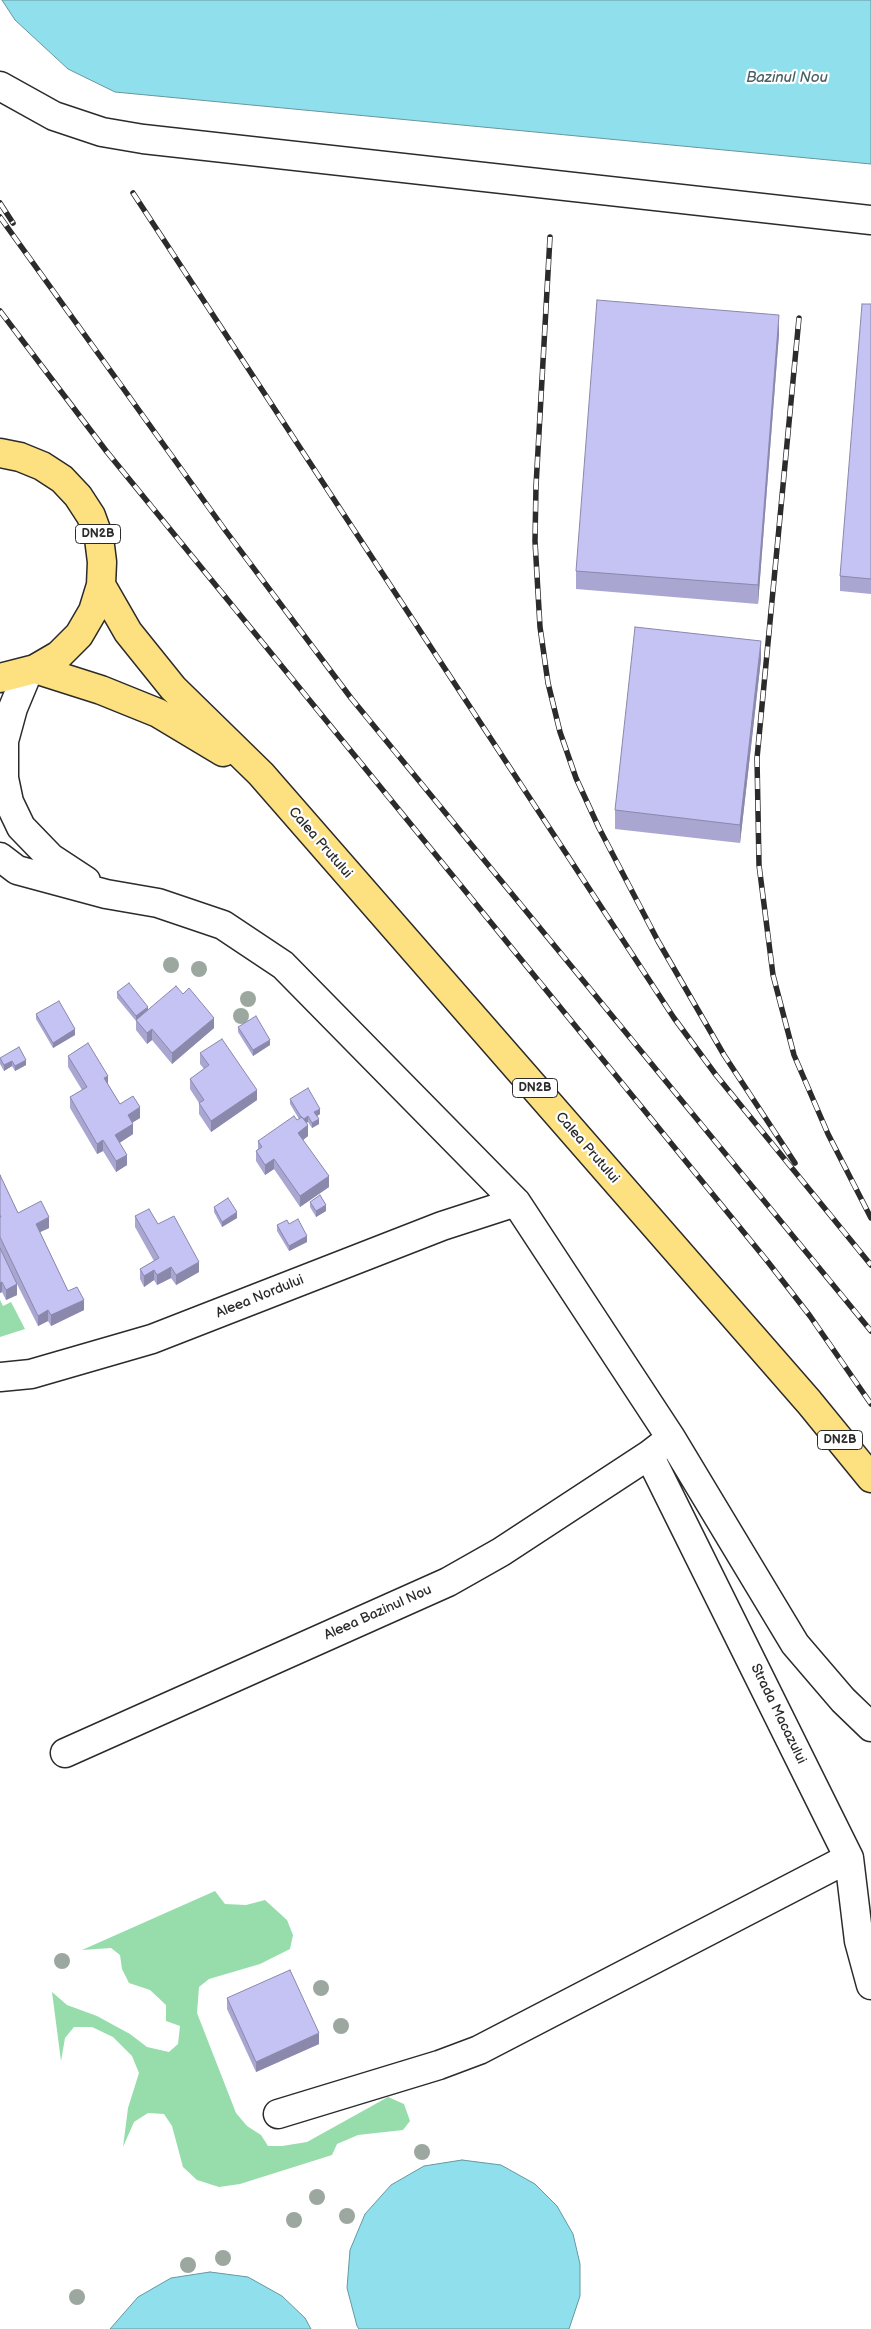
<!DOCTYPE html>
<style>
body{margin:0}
canvas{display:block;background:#fff}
</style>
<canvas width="871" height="2329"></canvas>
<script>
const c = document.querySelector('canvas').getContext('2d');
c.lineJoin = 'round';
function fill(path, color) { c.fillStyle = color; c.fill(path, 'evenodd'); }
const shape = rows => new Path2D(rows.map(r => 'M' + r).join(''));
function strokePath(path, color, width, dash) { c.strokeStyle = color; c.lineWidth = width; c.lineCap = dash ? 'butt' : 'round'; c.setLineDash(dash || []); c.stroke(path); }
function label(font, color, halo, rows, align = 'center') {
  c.font = font + ' "Balsamiq Sans",sans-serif'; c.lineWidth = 4.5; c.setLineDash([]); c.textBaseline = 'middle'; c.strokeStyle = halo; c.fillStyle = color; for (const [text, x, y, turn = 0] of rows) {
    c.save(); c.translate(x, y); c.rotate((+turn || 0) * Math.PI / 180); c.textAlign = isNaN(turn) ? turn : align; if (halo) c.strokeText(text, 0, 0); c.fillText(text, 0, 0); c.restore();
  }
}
fill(shape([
 [0,1300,3,1306,11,1302,25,1329,0,1337],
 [215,1891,225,1904,246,1905,265,1900,287,1920,293,1935,290,1949,260,1964,209,1979,199,1987,197,2013,236,2113,247,2126,261,2135,268,2146,282,2146,307,2142,388,2097,404,2104,410,2121,403,2130,358,2135,337,2144,332,2155,240,2184,219,2187,197,2180,183,2167,172,2126,164,2114,148,2113,134,2122,123,2147,128,2108,139,2073,132,2056,113,2037,92,2027,74,2027,65,2038,61,2061,52,1992,67,2005,97,2016,130,2034,147,2047,169,2052,178,2044,180,2026,166,2021,166,2005,150,1990,129,1983,122,1969,120,1955,111,1948,82,1950]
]), '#96ddab');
const water = shape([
 [2,0,871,0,871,164,115,92,68,69,15,20,2,0],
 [462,2160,501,2165,535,2184,557,2206,573,2234,580,2264,580,2296,569,2329,359,2329,357,2326,347,2288,350,2250,365,2214,391,2185,424,2166,462,2160],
 [210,2272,248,2277,282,2296,305,2318,311,2329,110,2329,138,2297,171,2278,210,2272]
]);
fill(water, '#8fdfec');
strokePath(water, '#67979f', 1);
const minor = shape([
 [0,86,54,116,102,132,143,139,871,220],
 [28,672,13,708,4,741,4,778,9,802,21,827,51,858,86,881],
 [0,857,17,870,106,894,158,903,223,925,283,965,516,1202,671,1438,795,1644,843,1700,871,1727],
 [0,1377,31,1374,152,1339,442,1226,516,1202],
 [649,1455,849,1858,859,1941,871,1985],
 [65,1753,448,1582,501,1552,649,1455,671,1438],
 [278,2114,439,2065,479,2050,849,1858]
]);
const highway = shape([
 [0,453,20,457,42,466,62,479,78,496,91,516,99,538,102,562,101,585,93,611,79,635,59,655,35,669,0,678],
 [101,585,128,632,173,688,261,774,809,1402,871,1478],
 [35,669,101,690,158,713,223,752]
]);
strokePath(minor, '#2b2b2b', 31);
strokePath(highway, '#2b2b2b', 31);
strokePath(minor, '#fff', 28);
strokePath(highway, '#fde080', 28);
const rail = shape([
 [133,193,674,1018,716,1075,871,1265],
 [0,203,13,223],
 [0,217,225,530,351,698,871,1331],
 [550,237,536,486,535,541,540,627,548,683,560,732,576,778,599,828,658,941,724,1055,795,1163],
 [0,311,107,452,768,1262,810,1316,871,1404],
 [799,318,757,758,759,865,773,975,794,1055,828,1134,871,1218]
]);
strokePath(rail, '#2b2b2b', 5.5);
strokePath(rail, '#fff', 4, [11]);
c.fillStyle = '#9ca89f';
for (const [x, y] of [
 [171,965],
 [199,969],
 [248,999],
 [241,1016],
 [62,1961],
 [321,1988],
 [341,2026],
 [422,2152],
 [317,2197],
 [347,2216],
 [294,2220],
 [223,2258],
 [188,2265],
 [77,2297]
]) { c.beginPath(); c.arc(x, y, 8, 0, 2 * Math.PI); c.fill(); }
fill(shape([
 [871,304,871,594,840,591,840,576],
 [779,334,758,604,576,589,576,571],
 [761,659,740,843,615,829,615,810],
 [117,992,148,1009,214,1028,172,1064,152,1040,147,1044,136,1030,136,1021,117,998],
 [36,1014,75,1035,53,1048,36,1019],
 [238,1027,270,1045,253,1056,238,1032],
 [200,1053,257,1100,211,1132,199,1114,199,1103,190,1089,190,1079,204,1069,200,1064],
 [68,1056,108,1084,120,1104,140,1118,132,1123,133,1134,119,1143,127,1165,116,1172,103,1151,97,1154,70,1108,70,1097,82,1090,68,1067],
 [0,1058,26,1065,15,1071,12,1066,4,1071,0,1064],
 [290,1099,320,1114,317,1116,319,1124,312,1128,308,1122,306,1123,308,1136,303,1140,329,1187,300,1207,274,1169,265,1175,256,1161,256,1151,258,1149,258,1141,299,1119,290,1104],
 [0,1175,18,1213,49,1228,40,1232,68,1291,84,1310,51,1326,48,1321,38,1326,17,1284,17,1295,6,1300,2,1292,0,1293],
 [310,1202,326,1211,316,1217,310,1207],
 [214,1207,237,1218,222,1227,214,1212],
 [135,1216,158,1224,199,1272,176,1285,171,1278,157,1285,154,1280,144,1287,140,1279,140,1269,154,1261,135,1227],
 [289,1224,307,1242,289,1251,277,1231,277,1225],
 [227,1998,319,2044,256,2072,227,2009]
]), '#a9a7d2');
fill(shape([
 [779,315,779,334,758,604,758,585],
 [761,641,761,659,740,843,740,825],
 [148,1007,148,1013,136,1020,136,1016],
 [214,1018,214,1028,172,1064,172,1053],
 [75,1029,75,1035,53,1048,53,1043],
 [152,1029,152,1040,147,1044,147,1033],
 [270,1040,270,1045,253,1056,253,1050],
 [26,1060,26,1065,15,1071,15,1066],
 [12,1061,12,1066,4,1071,4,1065],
 [108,1076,108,1086,104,1078],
 [257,1090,257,1100,211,1132,211,1121],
 [140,1107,140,1118,128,1125,128,1115],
 [320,1109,320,1114,314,1118,314,1112],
 [308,1116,308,1122,302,1125,302,1120],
 [319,1119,319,1124,312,1128,312,1123],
 [133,1124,133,1134,115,1146,115,1135],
 [308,1125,308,1136,298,1144,298,1133],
 [103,1140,103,1151,97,1154,97,1144],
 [127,1155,127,1165,116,1172,116,1161],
 [274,1159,274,1169,265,1175,265,1165],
 [329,1176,329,1187,300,1207,300,1196],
 [326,1205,326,1211,316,1217,316,1211],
 [237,1212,237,1218,222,1227,222,1222],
 [49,1217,49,1228,36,1234,36,1224],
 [307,1236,307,1242,289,1251,289,1246],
 [199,1262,199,1272,176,1285,176,1275],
 [171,1267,171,1278,157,1285,157,1275],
 [154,1270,154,1280,144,1287,144,1276],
 [2,1282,2,1292,0,1293,0,1283],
 [17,1284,17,1295,6,1300,6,1290],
 [84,1300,84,1310,51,1326,51,1315],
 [48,1310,48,1321,38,1326,38,1316],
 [319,2033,319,2044,256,2072,256,2062]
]), '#8a88ab');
const building = shape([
 [597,300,779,315,758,585,576,571,597,300],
 [862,304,871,304,871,579,840,576,862,304],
 [635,627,761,641,740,825,615,810,635,627],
 [129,983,148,1007,136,1016,117,992,129,983],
 [176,986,183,994,189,988,214,1018,172,1053,152,1029,147,1033,136,1020,176,986],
 [59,1001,75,1029,53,1043,36,1014,59,1001],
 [256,1016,270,1040,253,1050,238,1027,256,1016],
 [222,1039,257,1090,211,1121,199,1103,204,1100,190,1079,209,1065,200,1053,222,1039],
 [88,1043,108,1076,104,1078,120,1104,133,1096,140,1107,128,1115,133,1124,115,1135,127,1155,116,1161,103,1140,97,1144,70,1097,87,1087,68,1056,88,1043],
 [19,1047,26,1060,15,1066,12,1061,4,1065,0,1058,19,1047],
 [308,1088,320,1109,314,1112,319,1119,312,1123,308,1116,304,1119,302,1117,301,1117,290,1099,308,1088],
 [294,1116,297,1120,302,1117,308,1125,298,1133,329,1176,300,1196,274,1159,265,1165,256,1151,262,1147,258,1141,294,1116],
 [0,1175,18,1213,41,1201,49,1217,36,1224,68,1291,77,1287,84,1300,51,1315,48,1310,38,1316,0,1237,0,1217,1,1217,0,1215,0,1175],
 [320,1195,326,1205,316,1211,310,1202,320,1195],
 [228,1198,237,1212,222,1222,214,1207,228,1198],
 [149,1209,158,1224,174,1216,199,1262,176,1275,171,1267,157,1275,154,1270,144,1276,140,1269,159,1258,135,1216,149,1209],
 [298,1219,307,1236,289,1246,277,1225,287,1220,289,1224,298,1219],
 [0,1248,17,1284,6,1290,2,1282,0,1283,0,1248],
 [290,1970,319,2033,256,2062,227,1998,290,1970]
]);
fill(building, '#c5c2f4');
strokePath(building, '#8a88ab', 1);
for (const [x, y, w] of [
 [98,534,45],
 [535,1088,45],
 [840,1440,45]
]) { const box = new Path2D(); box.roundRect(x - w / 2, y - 9.5, w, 19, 4); c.fillStyle = '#fff'; c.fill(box); strokePath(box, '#2b2b2b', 1); }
label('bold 12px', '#2b2b2b', null, [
 ["DN2B",98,534],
 ["DN2B",535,1088],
 ["DN2B",840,1440]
]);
label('14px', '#2b2b2b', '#fff', [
 ["Calea Prutului",320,843,49],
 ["Calea Prutului",587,1148,49],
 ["Aleea Nordului",260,1297,-22],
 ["Aleea Bazinul Nou",378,1613,-24],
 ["Strada Macazului",778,1714,64]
]);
label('italic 15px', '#496165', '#fff', [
 ["Bazinul Nou",787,78]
]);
</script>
